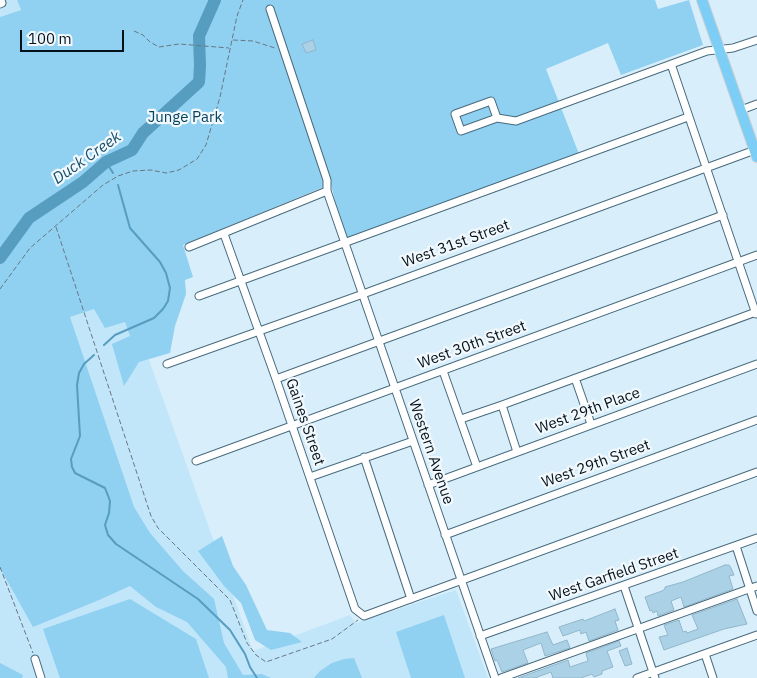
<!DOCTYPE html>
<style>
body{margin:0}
#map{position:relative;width:757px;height:678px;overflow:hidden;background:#d8effb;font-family:"IBM Plex Sans",sans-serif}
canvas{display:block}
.scale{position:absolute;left:20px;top:30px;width:104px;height:22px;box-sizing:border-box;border:2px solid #051219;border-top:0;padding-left:6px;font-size:15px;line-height:18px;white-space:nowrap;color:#051219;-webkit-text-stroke:4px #f2f9fe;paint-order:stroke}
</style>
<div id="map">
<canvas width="757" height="678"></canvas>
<div class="scale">100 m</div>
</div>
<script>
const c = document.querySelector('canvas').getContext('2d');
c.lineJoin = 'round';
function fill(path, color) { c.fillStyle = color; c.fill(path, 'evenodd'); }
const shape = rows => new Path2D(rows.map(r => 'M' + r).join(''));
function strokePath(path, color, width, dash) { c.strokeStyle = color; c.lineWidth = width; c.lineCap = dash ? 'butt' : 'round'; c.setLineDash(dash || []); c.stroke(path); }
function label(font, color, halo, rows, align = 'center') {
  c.font = font + ' "IBM Plex Sans",sans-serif'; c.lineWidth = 4.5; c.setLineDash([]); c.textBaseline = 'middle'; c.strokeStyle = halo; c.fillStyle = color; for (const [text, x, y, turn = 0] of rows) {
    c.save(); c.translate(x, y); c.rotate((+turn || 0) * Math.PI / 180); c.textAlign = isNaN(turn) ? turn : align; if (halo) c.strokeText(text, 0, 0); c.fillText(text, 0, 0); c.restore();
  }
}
fill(shape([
 [0,0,17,0,21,10,0,17],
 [127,298,253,651,350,615,356,623,456,590,488,678,0,678,0,339]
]), '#c1e6fa');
fill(shape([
 [17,0,655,0,658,9,689,0,703,45,621,75,608,43,546,69,579,154,345,243,331,184,183,245,193,277,185,280,186,294,175,326,170,353,139,362,124,386,112,344,130,336,125,322,105,328,94,309,70,317,134,507,150,533,183,571,214,599,224,643,243,675,262,674,271,678,228,678,226,667,187,622,156,607,130,586,99,600,33,627,0,568,0,17,21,10],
 [222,536,233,566,246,585,267,630,290,633,302,642,271,650,255,640,241,603,224,586,198,551],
 [130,599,196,639,209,678,60,678,43,629],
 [444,615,465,678,411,678,396,632],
 [354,658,362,678,314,678,320,671,332,663,344,659],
 [0,663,23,675,22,678,0,678]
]), '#90d0f1');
strokePath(shape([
 [106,162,113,173],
 [104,345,115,335,154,318,163,309,168,301,170,288,166,273,160,262,130,228,118,185],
 [94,355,84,364,79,373,77,385,80,436,71,459,72,467,75,473,105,488,110,501,109,513,105,525,108,535,116,544,198,599,230,630,245,654,250,667,257,678]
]), '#569dc0', 2);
strokePath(shape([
 [0,258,29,218,83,182,106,162,132,150,143,133,199,82,200,66,199,36,215,0]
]), '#569dc0', 12);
const building = shape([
 [313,40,316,50,306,53,302,44,313,40],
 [725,565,729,565,731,568,734,575,729,576,733,589,684,607,681,597,671,601,674,610,658,616,657,611,653,613,652,610,650,611,645,597,662,591,665,589,665,587,683,582,725,565],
 [737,599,747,624,724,629,664,650,659,637,668,635,664,625,679,620,683,632,686,631,687,633,698,629,692,615,737,599],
 [615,609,619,620,615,621,618,630,589,641,586,632,581,634,580,630,563,636,559,627,583,619,584,621,615,609],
 [547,632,553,645,567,640,570,648,545,656,541,643,523,650,528,663,502,672,497,660,495,661,491,649,547,632],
 [619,641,621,646,607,651,613,667,602,671,602,674,594,677,592,674,581,678,553,678,551,672,535,678,518,678,568,660,570,667,588,661,586,653,619,641],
 [627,648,632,664,625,666,619,651,627,648]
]);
fill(building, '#abd1e6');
strokePath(building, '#91b6ca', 1);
const minor = shape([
 [0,4,2,3,1,0],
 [270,9,327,180,327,191,495,678],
 [671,64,756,314],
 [741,110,757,104],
 [497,118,461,131,455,114,491,101,497,118,516,121,707,51,733,48,757,40],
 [224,234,276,379,355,609,364,616,757,472],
 [189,247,327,191],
 [199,296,688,117],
 [167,364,363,294,755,150],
 [443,371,477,467],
 [575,378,591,424],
 [276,379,723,215],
 [502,405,517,452],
 [461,419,502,405,756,312],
 [364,457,411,599],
 [196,461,757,255],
 [310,477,413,441],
 [428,485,757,364],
 [445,535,757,420],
 [736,546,757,611],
 [624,586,655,678],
 [480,636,757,538],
 [705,654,713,678],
 [35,659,41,678],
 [501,678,757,586],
 [637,678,757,635]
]);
const highway = shape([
 [702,0,757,157]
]);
strokePath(minor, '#486b7d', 9);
strokePath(highway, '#cdd0d1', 12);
strokePath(shape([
 [134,31,143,35,150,42,159,47,179,44,229,48],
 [233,40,253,41,275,48],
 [56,227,151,516,158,528,230,600,247,643,256,655,266,662,332,639,358,620],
 [0,289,30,248,103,185,118,176,133,171,151,170,166,173,179,170,197,159,206,145,220,97,237,16,243,0],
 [0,567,33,653]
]), '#677882', 1, [5, 2.5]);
strokePath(minor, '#fff', 7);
strokePath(highway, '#7dcef7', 10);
label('15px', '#04425b', '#f2f9fe', [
 ["Junge Park",185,118]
]);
label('15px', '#051219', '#f2f9fe', [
 ["West 31st Street",456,244,-20],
 ["West 30th Street",472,345,-20],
 ["West 29th Place",588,411,-20],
 ["Gaines Street",305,422,71],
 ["Western Avenue",431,452,71],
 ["West 29th Street",596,464,-20],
 ["West Garfield Street",614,575,-19]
]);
label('italic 16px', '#174f69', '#f2f9fe', [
 ["Duck Creek",87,158,-35]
]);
</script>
